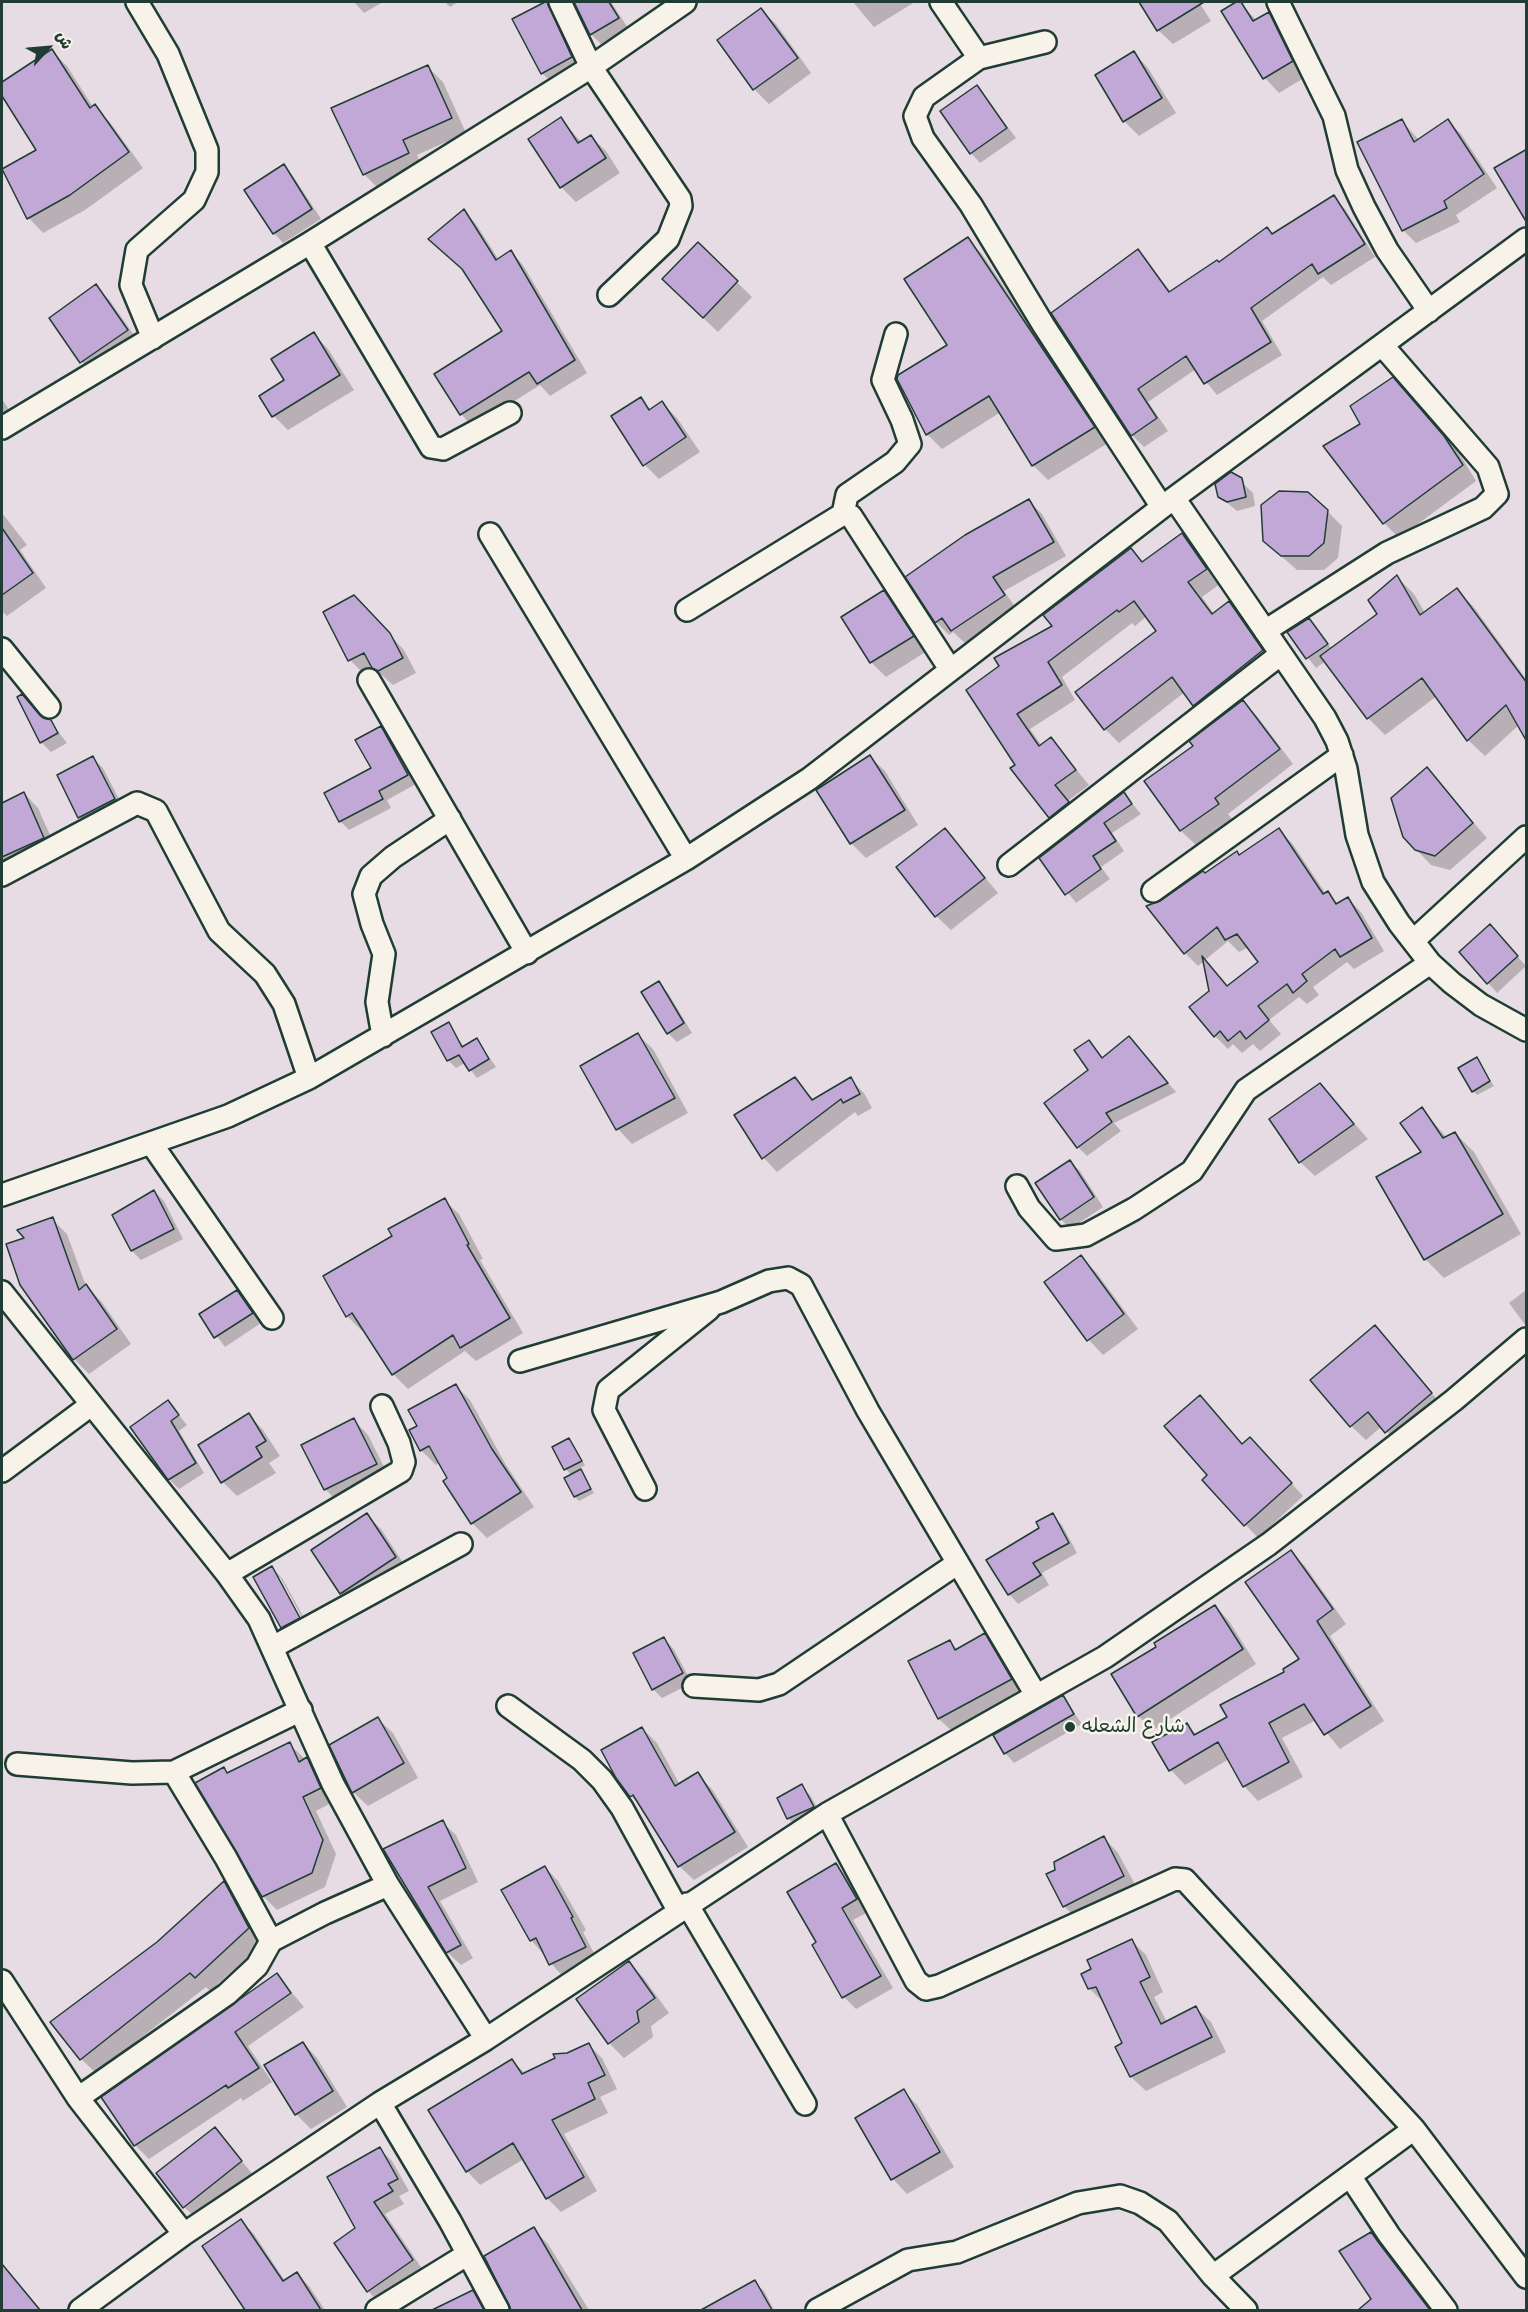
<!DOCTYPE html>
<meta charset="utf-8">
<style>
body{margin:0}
#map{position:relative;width:1528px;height:2312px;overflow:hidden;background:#e7dce3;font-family:Sriracha,"Playpen Sans Arabic",sans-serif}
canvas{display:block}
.frame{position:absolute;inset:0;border:3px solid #1f3d34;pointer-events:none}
.north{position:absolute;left:18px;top:18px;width:60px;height:60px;-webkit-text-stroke:4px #f7f3e8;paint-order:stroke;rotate:64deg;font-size:16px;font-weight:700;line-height:24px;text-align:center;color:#1f3d34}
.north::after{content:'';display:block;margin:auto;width:21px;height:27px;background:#1f3d34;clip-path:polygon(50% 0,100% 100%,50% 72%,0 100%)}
</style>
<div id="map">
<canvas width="1528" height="2312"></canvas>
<div class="frame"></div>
<div class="north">ش</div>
</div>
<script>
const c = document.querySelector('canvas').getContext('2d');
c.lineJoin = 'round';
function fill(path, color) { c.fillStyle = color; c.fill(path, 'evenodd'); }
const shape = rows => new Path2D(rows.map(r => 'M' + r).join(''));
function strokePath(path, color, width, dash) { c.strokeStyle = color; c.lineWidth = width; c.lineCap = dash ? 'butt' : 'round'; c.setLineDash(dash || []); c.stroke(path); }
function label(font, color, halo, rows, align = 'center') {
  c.font = font + ' Sriracha,"Playpen Sans Arabic",sans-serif'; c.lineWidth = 5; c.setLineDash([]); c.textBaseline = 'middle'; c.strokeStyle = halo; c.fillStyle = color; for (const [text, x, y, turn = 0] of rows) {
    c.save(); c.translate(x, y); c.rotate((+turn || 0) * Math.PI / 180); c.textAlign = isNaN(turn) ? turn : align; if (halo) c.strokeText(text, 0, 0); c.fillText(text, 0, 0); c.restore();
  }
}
fill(shape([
 [354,2,383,2,364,13],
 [445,2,458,2,450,7],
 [547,2,557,11,581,67,552,83,542,73,514,20],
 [576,2,611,2,628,28,601,44,591,34],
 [853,2,915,2,874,27],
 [1141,2,1199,2,1211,21,1173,44,1158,30],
 [1239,2,1257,21,1268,14,1283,28,1307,76,1279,93,1265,78,1223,11],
 [761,10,776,24,811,73,769,104,754,89,719,41],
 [52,51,67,66,93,107,109,121,143,168,85,210,43,233,29,218,2,170,38,150,2,94,2,84],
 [1134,53,1148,68,1176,113,1139,136,1124,121,1097,76],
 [428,67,443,82,466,133,417,155,423,168,379,189,364,174],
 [977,87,1016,138,980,163,971,153],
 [561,119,582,143,591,137,606,151,620,173,576,202,561,187,530,139],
 [1402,121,1419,140,1448,121,1461,134,1497,188,1456,215,1460,222,1416,243,1403,230],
 [284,166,293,176,321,219,283,243,274,233],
 [1333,197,1345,209,1375,257,1331,285,1323,277,1262,321,1282,355,1217,395,1196,369,1148,402,1168,431,1144,447,1132,435,1137,251,1171,292,1219,263,1267,229,1273,235],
 [464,211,476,224,499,260,511,252,523,265,587,373,550,396,540,385,473,427,461,414,436,374,504,332],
 [967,239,982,254,1108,443,1048,480,1033,465,1001,412,942,449,927,434,949,345],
 [698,244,752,297,718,332,678,294],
 [96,286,110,301,141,345,96,377,82,362,51,318],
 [314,334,328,349,354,390,288,430,274,416,286,381],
 [1393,379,1459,453,1476,481,1399,538,1384,523,1325,446,1362,424],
 [2,399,16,420,2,431],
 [641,399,651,410,662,403,677,418,700,452,659,479,645,465],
 [1233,474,1253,493,1255,506,1237,511,1219,496],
 [1029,501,1042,514,1066,556,1004,591,1016,608,965,643,953,632,949,635,936,622],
 [1327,511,1342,526,1338,558,1324,570,1297,570,1264,541],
 [2,513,27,545,20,550,46,588,7,616,2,611],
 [1182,535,1197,549,1220,584,1202,597,1214,614,1229,603,1243,617,1276,665,1209,719,1185,692,1119,743,1105,729,1158,631,1147,616,1135,626,1132,623,1062,677,1075,700,1030,729,1042,746,1051,739,1089,785,1069,800,1082,817,1064,831,1050,817,968,690,1054,626,1130,550,1143,563],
 [1397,577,1414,594,1425,613,1456,590,1473,606,1526,679,1526,739,1519,725,1485,756,1468,740,1437,696,1385,735,1368,718,1326,661,1316,668,1289,633,1309,620,1332,649,1379,614],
 [884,592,898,607,927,651,886,677,871,662,843,617],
 [369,612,404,650,416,673,393,685,375,669,364,674,350,660],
 [19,697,41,718,50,721,67,743,51,752,42,743],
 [1243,702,1257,716,1293,764,1228,814,1232,819,1196,845,1181,831,1146,781,1195,747],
 [380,728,390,737,416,784,387,800,391,808,349,830,340,821,373,769],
 [870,757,885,771,918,825,866,858,851,843],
 [93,758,103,768,124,809,89,827,80,817],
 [1427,769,1487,838,1450,870,1431,865,1416,849],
 [24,793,38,808,58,853,2,876,2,805],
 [1124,794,1141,814,1112,833,1124,851,1101,867,1110,879,1076,903,1041,858],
 [945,830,998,893,951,930,936,916],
 [1279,830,1292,843,1326,894,1339,904,1348,899,1361,912,1384,951,1354,969,1347,962,1313,987,1319,995,1307,1004,1299,997,1269,1020,1281,1034,1260,1051,1253,1044,1242,1053,1233,1044,1228,1049,1215,1036,1205,961,1228,987,1260,963,1249,947,1239,952,1228,941,1198,966,1185,953,1161,903],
 [1499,936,1526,966,1497,993,1461,952],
 [658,983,668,993,692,1033,677,1042,668,1033],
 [448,1024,464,1047,477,1040,496,1067,477,1078,465,1063,456,1068,448,1060],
 [638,1035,653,1049,688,1113,632,1144,618,1129,582,1066],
 [1129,1038,1176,1092,1114,1123,1121,1131,1087,1156,1078,1147,1090,1070,1089,1042,1104,1059],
 [1476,1059,1494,1086,1477,1095,1473,1091],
 [795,1079,814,1100,850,1079,864,1093,872,1108,858,1116,855,1112,777,1172,764,1158,736,1116],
 [1320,1084,1368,1139,1315,1176,1300,1162],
 [1422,1109,1447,1138,1455,1133,1474,1152,1521,1234,1444,1278,1425,1259],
 [1070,1162,1080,1171,1103,1207,1070,1229,1061,1219],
 [154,1191,164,1201,183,1239,141,1260,132,1251],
 [444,1200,459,1214,483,1259,480,1260,523,1333,476,1361,465,1351,408,1389,393,1374,364,1329,361,1330,347,1316,394,1237],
 [52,1219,67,1234,86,1286,101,1301,131,1344,89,1374,74,1359,22,1284,26,1238],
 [1081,1257,1096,1272,1138,1329,1103,1355,1089,1340,1046,1282],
 [1526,1290,1526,1326,1509,1303],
 [237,1292,261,1323,225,1347,201,1315],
 [1389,1342,1445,1409,1401,1446,1382,1426,1366,1440,1351,1426],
 [456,1386,470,1400,506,1465,534,1507,487,1538,472,1523,440,1462,436,1465,421,1450,419,1427],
 [168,1402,187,1425,179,1431,204,1473,179,1489,169,1479],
 [1212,1410,1243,1445,1262,1451,1303,1496,1258,1538,1204,1480,1209,1476],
 [249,1415,263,1430,280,1456,269,1463,276,1473,237,1496,223,1482],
 [354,1420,368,1435,390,1479,340,1504,325,1489],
 [569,1439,585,1465,579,1469,594,1493,579,1501,575,1497,571,1475,566,1469],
 [367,1515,381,1529,409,1572,355,1607,341,1593],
 [1053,1515,1062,1525,1077,1553,1042,1573,1049,1585,1018,1604,1009,1594],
 [1290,1552,1305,1566,1346,1624,1330,1636,1384,1721,1340,1749,1316,1720,1282,1738,1303,1777,1258,1801,1244,1786,1229,1759,1185,1785,1171,1770,1154,1742,1187,1725,1197,1735,1229,1718,1301,1659],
 [272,1568,282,1578,309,1627,292,1637,282,1627],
 [277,1577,280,1577,305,1623,302,1625],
 [1215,1606,1229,1621,1256,1664,1153,1730,1138,1716,1158,1647],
 [984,1635,997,1648,1024,1693,952,1731,939,1719,950,1642,958,1650],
 [664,1639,673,1648,692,1683,662,1698,653,1689],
 [1063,1697,1082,1724,1014,1763,1005,1753],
 [378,1719,393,1733,418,1778,368,1806,353,1792],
 [642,1728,657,1743,680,1785,697,1774,712,1789,748,1847,694,1880,679,1866,644,1809,631,1796],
 [289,1744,320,1773,333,1802,316,1811,336,1854,325,1887,277,1910,263,1896,198,1783,224,1768,229,1774],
 [801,1786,810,1795,822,1816,797,1827,788,1818],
 [442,1822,456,1835,478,1882,440,1901,473,1958,461,1965,447,1952,385,1850],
 [1104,1838,1118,1853,1138,1890,1079,1921,1064,1906],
 [836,1865,848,1877,868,1912,853,1920,893,1988,856,2009,844,1997,814,1945,818,1943],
 [545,1867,558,1881,586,1930,583,1932,598,1961,564,1978,531,1940],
 [224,1883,238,1897,263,1943,210,1991,206,1987,96,2073,81,2059,158,1943],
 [1131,1940,1146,1955,1163,1992,1154,1997,1167,2022,1196,2008,1211,2022,1226,2052,1146,2091,1131,2077,1117,2047,1124,2044,1104,2003,1089,1988],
 [629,1963,643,1977,669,2013,651,2026,653,2037,624,2058,609,2043,578,1999],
 [277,1975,304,2007,248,2046,272,2082,243,2101,241,2098,149,2159,135,2145,103,2098],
 [303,2043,317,2058,347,2107,311,2129,296,2114],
 [588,2044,602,2058,617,2089,600,2097,608,2113,564,2134,597,2191,561,2212,547,2198,524,2159,480,2185,467,2171,512,2061,526,2074],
 [904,2091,918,2106,954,2167,907,2194,893,2179,857,2119],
 [215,2129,255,2177,199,2221,184,2207],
 [380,2149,392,2161,409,2191,399,2196,404,2204,385,2214,425,2273,380,2303,368,2291,357,2229],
 [241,2221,254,2234,285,2281,297,2274,309,2286,325,2310,240,2310,245,2307],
 [533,2229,548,2244,589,2310,516,2310,512,2307],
 [1371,2234,1391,2253,1434,2310,1360,2310,1372,2299],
 [2,2266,15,2279,41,2310,2,2310],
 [754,2282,764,2291,774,2310,710,2310,708,2308]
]), '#0003');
const building = shape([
 [545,2,547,2,572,57,541,74,512,19,545,2],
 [574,2,609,2,619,18,590,35,574,2],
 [1139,2,1204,2,1157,31,1139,2],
 [1236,2,1241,2,1253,21,1269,12,1293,61,1263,79,1221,11,1236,2],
 [761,8,798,58,753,90,717,40,761,8],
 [52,49,90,108,95,104,129,152,70,195,27,219,2,169,36,150,2,96,2,82,52,49],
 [1134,51,1162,98,1123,122,1095,75,1134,51],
 [428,65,452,118,403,140,409,153,363,175,331,108,428,65],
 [977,85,1007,128,970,154,940,111,977,85],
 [561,117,578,143,591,135,606,158,560,188,528,139,561,117],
 [1402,119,1414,142,1448,119,1484,174,1444,201,1447,208,1402,231,1357,142,1402,119],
 [1527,149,1527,223,1494,168,1527,149],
 [284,164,312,209,273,234,244,190,284,164],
 [1334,195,1365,244,1318,274,1312,264,1251,308,1271,342,1204,384,1186,356,1138,389,1157,418,1131,436,1051,313,1138,249,1169,292,1217,260,1219,262,1267,227,1272,234,1334,195],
 [464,209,496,260,511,250,575,360,537,384,529,372,460,415,434,374,502,331,462,269,428,239,464,209],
 [968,237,1095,427,1032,466,989,396,926,435,897,379,898,375,947,345,904,279,968,237],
 [698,242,738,281,703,318,662,279,698,242],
 [96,284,128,330,80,363,49,318,96,284],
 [314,332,340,375,272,417,259,396,284,380,271,359,314,332],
 [1393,377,1444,436,1463,465,1383,524,1323,446,1360,424,1350,406,1393,377],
 [641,397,649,410,662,401,686,437,643,466,611,416,641,397],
 [1231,472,1242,478,1246,497,1227,502,1218,497,1215,484,1231,472],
 [1279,491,1308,492,1328,510,1324,543,1309,556,1281,556,1263,541,1261,505,1279,491],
 [1029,499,1054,542,993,577,1005,595,951,631,942,618,935,623,905,577,965,535,1029,499],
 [2,528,33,573,2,595,2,528],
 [1182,533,1207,569,1188,582,1212,614,1229,601,1263,650,1193,706,1172,677,1104,730,1075,692,1156,631,1134,601,1119,612,1117,610,1048,662,1062,685,1017,714,1039,746,1051,737,1076,770,1055,785,1069,802,1049,818,1010,768,1015,765,966,690,999,666,994,658,1052,626,1043,615,1131,548,1142,562,1182,533],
 [1397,575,1420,615,1457,588,1527,683,1527,742,1506,705,1467,741,1422,678,1367,719,1320,656,1377,614,1368,600,1397,575],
 [884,590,914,636,870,663,841,617,884,590],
 [354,595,390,633,403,658,378,671,372,668,364,653,348,661,323,612,354,595],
 [1309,618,1328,644,1306,659,1287,632,1309,618],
 [22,694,40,715,51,720,58,733,40,743,17,697,22,694],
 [1243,700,1280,749,1215,798,1219,804,1180,831,1144,781,1193,746,1189,741,1243,700],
 [381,726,408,775,379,791,383,799,339,822,324,793,371,768,355,740,381,726],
 [870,755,905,810,850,844,816,790,870,755],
 [93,756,115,799,78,818,57,775,93,756],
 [1427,767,1473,823,1435,856,1415,850,1403,837,1391,798,1427,767],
 [24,792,44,838,2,857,2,803,24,792],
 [1124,792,1132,804,1104,823,1116,841,1093,856,1101,869,1065,895,1039,858,1124,792],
 [945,828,985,878,935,917,896,867,945,828],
 [1279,828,1323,894,1328,891,1336,904,1348,897,1372,938,1340,957,1335,949,1302,974,1307,981,1293,993,1287,984,1258,1006,1269,1020,1246,1039,1240,1031,1228,1041,1220,1031,1214,1037,1189,1007,1209,991,1202,956,1227,986,1258,962,1237,934,1225,940,1217,927,1184,954,1146,906,1160,901,1203,871,1205,873,1237,851,1239,855,1279,828],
 [1490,924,1518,956,1487,984,1459,952,1490,924],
 [659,981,684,1023,667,1034,641,992,659,981],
 [449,1022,462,1047,477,1038,489,1059,469,1071,459,1055,447,1061,431,1032,449,1022],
 [638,1033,675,1098,616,1130,580,1066,638,1033],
 [1129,1036,1168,1083,1106,1113,1112,1122,1077,1148,1044,1103,1088,1070,1074,1050,1089,1040,1102,1058,1129,1036],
 [1477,1057,1490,1081,1472,1092,1458,1068,1477,1057],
 [795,1077,812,1100,851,1077,860,1094,843,1103,841,1099,762,1159,734,1115,795,1077],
 [1320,1083,1354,1124,1299,1163,1269,1119,1320,1083],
 [1422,1107,1443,1138,1455,1132,1503,1214,1424,1260,1376,1177,1421,1152,1400,1123,1422,1107],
 [1070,1160,1094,1197,1060,1220,1035,1183,1070,1160],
 [154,1190,174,1229,131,1251,112,1215,154,1190],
 [445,1198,469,1244,467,1245,510,1318,460,1348,453,1335,392,1375,352,1313,346,1317,323,1276,392,1236,388,1229,445,1198],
 [53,1217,79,1290,86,1284,117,1329,73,1360,20,1285,6,1244,24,1238,17,1230,53,1217],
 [1081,1255,1124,1314,1087,1341,1044,1282,1081,1255],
 [237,1290,253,1313,214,1338,199,1314,237,1290],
 [1375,1325,1432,1393,1385,1433,1368,1412,1350,1427,1310,1380,1375,1325],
 [456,1384,492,1449,521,1492,471,1524,443,1481,447,1478,429,1446,420,1451,409,1430,417,1426,408,1410,456,1384],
 [1200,1395,1242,1444,1250,1437,1292,1483,1244,1526,1202,1480,1207,1475,1164,1426,1200,1395],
 [168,1400,179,1415,171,1421,196,1463,168,1480,130,1427,168,1400],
 [249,1413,266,1441,256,1447,262,1457,221,1483,198,1445,249,1413],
 [354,1418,377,1464,324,1490,301,1445,354,1418],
 [569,1438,582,1461,564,1470,552,1447,569,1438],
 [581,1469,591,1489,574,1497,564,1478,581,1469],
 [367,1513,396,1557,340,1594,311,1550,367,1513],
 [1053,1513,1069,1543,1033,1563,1041,1575,1008,1595,986,1560,1039,1528,1036,1522,1053,1513],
 [1291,1550,1333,1609,1317,1621,1371,1706,1324,1735,1304,1704,1269,1723,1289,1762,1243,1787,1218,1742,1169,1771,1152,1742,1187,1723,1194,1735,1227,1717,1220,1705,1284,1672,1283,1669,1299,1659,1245,1582,1291,1550],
 [272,1566,300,1618,281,1628,253,1577,272,1566],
 [1215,1605,1243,1649,1137,1717,1111,1674,1156,1647,1154,1643,1215,1605],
 [985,1633,1012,1679,938,1719,908,1661,950,1640,955,1650,985,1633],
 [664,1637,683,1673,652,1690,633,1653,664,1637],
 [1063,1695,1074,1714,1004,1754,993,1735,1063,1695],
 [378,1717,404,1763,352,1793,329,1745,378,1717],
 [642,1727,675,1786,698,1772,735,1832,678,1867,633,1795,630,1797,616,1778,601,1750,642,1727],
 [290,1742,299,1762,307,1757,321,1788,303,1797,323,1840,312,1873,262,1897,195,1783,224,1767,227,1773,290,1742],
 [802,1784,814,1807,787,1819,777,1798,802,1784],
 [443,1820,466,1868,428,1887,461,1945,446,1953,383,1849,443,1820],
 [1104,1836,1124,1876,1063,1907,1046,1874,1055,1870,1054,1862,1104,1836],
 [836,1863,857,1899,842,1908,881,1976,842,1998,812,1945,816,1942,787,1892,836,1863],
 [545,1866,573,1917,571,1918,586,1947,549,1965,536,1938,530,1941,501,1890,545,1866],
 [224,1881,249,1928,195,1978,190,1973,80,2060,50,2022,157,1942,224,1881],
 [1132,1939,1150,1977,1140,1982,1161,2024,1196,2006,1212,2037,1130,2077,1115,2047,1122,2043,1096,1987,1088,1989,1081,1974,1091,1969,1087,1960,1132,1939],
 [629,1961,655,1998,637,2011,639,2022,608,2044,576,1999,629,1961],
 [277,1973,291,1993,235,2032,259,2068,228,2088,226,2085,134,2146,101,2097,277,1973],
 [303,2042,333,2091,295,2115,264,2065,303,2042],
 [589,2043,605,2075,588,2083,595,2099,552,2120,584,2177,546,2199,513,2143,466,2172,428,2110,512,2059,522,2074,555,2058,553,2054,567,2053,589,2043],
 [904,2089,940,2152,891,2180,855,2118,904,2089],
 [215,2127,242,2161,183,2208,156,2173,215,2127],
 [380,2147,398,2179,388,2184,393,2191,374,2202,413,2260,367,2292,334,2243,355,2228,327,2177,380,2147],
 [241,2219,283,2281,297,2272,321,2310,245,2310,202,2246,241,2219],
 [534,2227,582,2310,511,2310,484,2256,534,2227],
 [1371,2232,1379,2243,1430,2310,1358,2310,1371,2299,1339,2251,1371,2232],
 [2,2264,40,2310,2,2310,2,2264],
 [755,2280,772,2310,701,2310,755,2280],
 [473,2290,484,2310,432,2310,473,2290]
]);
fill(building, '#c2a8d6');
strokePath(building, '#1f3d34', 1.5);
const minor = shape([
 [137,2,168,54,207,150,207,172,194,200,137,250,131,285,153,338],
 [560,2,591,67,680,199,681,206,668,239,609,295],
 [941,2,979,58],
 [1278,2,1334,116,1347,170,1364,207,1387,250,1429,311],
 [1045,42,979,58,924,97,915,116,923,138,971,205,1044,326,1162,507],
 [310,243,431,447,443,449,510,413],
 [2,428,310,243,591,67,685,2],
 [1174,498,1325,718,1337,741,1346,769,1357,835,1373,882,1399,923,1430,963,1452,983,1481,1005,1526,1030],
 [843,514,847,495,895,462,910,444,902,420,883,380,896,334],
 [490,534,686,859],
 [687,610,843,514,851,516,950,669],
 [1265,631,1387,553,1483,508,1497,494,1488,467,1382,345],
 [2,649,49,707],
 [369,680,527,953],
 [1009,865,1281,654],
 [2,875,137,803,156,811,219,931,265,974,284,1004,309,1078],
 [1153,891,1342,755],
 [1413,941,1526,837],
 [383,1036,377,1002,384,954,372,924,364,894,371,876,393,857,450,819],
 [151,1143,272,1318],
 [1017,1186,1029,1208,1056,1239,1086,1235,1134,1209,1192,1171,1246,1090,1430,963],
 [2,1195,228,1116,309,1078,686,859,809,779,1174,498,1526,239],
 [2,1292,227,1574,259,1619,333,1784,388,1885,486,2039],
 [520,1361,721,1302,769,1281,788,1278,801,1285,868,1411,1036,1695],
 [2,1471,91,1405],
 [645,1489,604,1410,608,1390,709,1309],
 [227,1574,401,1471,404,1462,399,1443,382,1406],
 [273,1647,461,1544],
 [694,1686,759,1690,779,1684,958,1563],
 [508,1706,582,1760,602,1780,622,1808,678,1910],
 [17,1764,132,1773,174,1772,226,1858,271,1941],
 [174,1772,301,1710],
 [827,1814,916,1981,926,1989,939,1986,1175,1879,1185,1880,1414,2129,1526,2277],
 [687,1904,805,2104],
 [2,1981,78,2098,184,2234],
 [78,2098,227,1994,257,1966,271,1941,325,1913,388,1885],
 [380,2103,450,2221,498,2310],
 [1350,2176,1389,2235,1446,2310],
 [1213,2276,1414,2129],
 [80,2310,184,2234,380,2103,486,2039,827,1814,1105,1657,1269,1544,1454,1400,1526,1339],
 [377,2310,468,2254],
 [817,2310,908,2260,957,2252,1078,2203,1120,2196,1140,2203,1168,2221,1213,2276,1246,2310]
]);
strokePath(minor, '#1f3d34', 26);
strokePath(minor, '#f7f3e8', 21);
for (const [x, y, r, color] of [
 [1070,1727,6,"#1f3d34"]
]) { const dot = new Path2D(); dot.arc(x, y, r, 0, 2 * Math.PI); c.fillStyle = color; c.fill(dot); strokePath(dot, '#f7f3e8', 2); }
label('20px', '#1f3d34', '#f7f3e8', [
 ["شارع الشعله",1082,1727]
], 'left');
</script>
